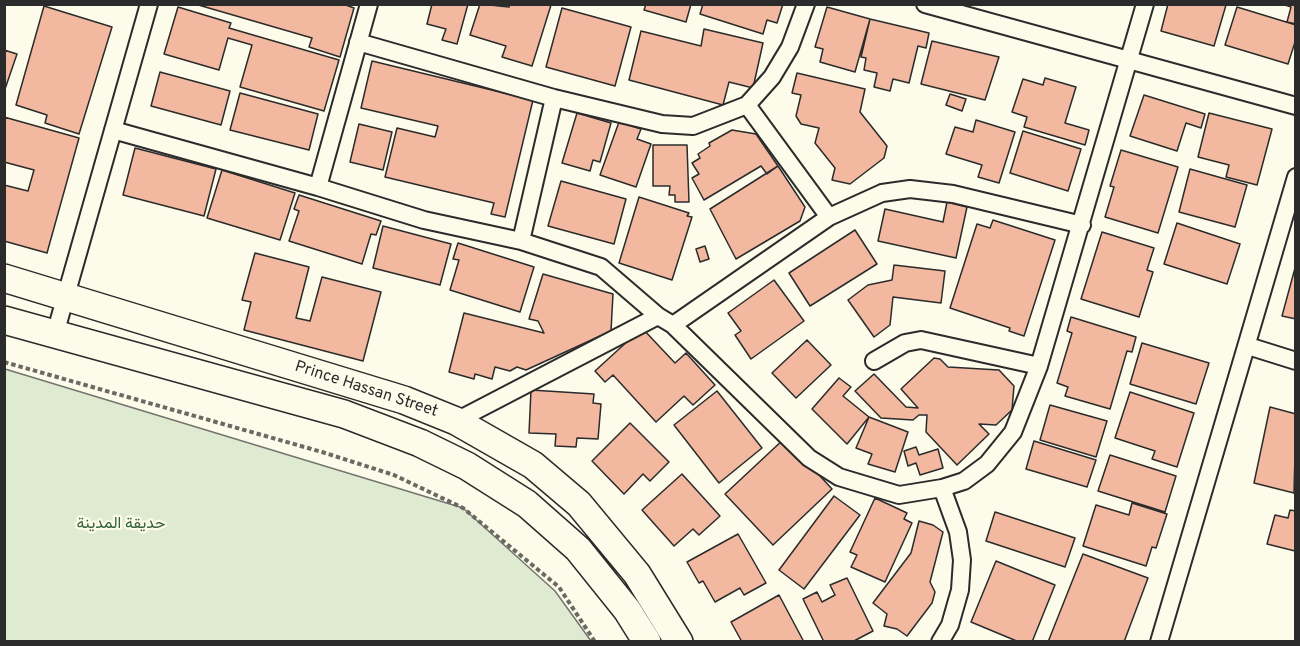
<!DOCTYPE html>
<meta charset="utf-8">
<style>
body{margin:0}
#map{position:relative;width:1300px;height:646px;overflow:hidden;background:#fdfbea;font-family:Overpass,sans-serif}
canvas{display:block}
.frame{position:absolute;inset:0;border:6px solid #2b2b2b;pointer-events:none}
</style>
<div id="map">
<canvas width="1300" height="646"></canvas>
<div class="frame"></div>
</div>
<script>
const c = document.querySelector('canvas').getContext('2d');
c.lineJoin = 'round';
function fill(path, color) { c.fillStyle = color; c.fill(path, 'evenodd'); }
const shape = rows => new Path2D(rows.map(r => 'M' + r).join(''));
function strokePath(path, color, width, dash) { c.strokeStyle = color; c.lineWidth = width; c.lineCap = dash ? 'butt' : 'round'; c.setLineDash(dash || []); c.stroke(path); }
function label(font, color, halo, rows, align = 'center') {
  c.font = font + ' Overpass,Vazirmatn,sans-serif'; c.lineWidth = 4.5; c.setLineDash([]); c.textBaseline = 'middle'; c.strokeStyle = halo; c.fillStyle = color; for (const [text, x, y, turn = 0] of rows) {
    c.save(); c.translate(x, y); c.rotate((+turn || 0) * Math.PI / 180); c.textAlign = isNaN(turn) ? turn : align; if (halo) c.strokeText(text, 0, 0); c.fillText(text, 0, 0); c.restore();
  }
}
const green = shape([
 [5,369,463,508,555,591,591,641,5,641,5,369]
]);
fill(green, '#deebd1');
strokePath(green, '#74746e', 1.5);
const building = shape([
 [195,4,343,4,354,8,340,57,309,47,312,38,195,4],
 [432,4,468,4,457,44,442,40,446,29,427,24,432,4],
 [480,4,509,7,510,4,551,5,532,66,502,57,506,46,470,35,480,4],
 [646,4,691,4,686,22,644,10,646,4],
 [703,4,783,4,777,23,767,20,763,34,700,14,703,4],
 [1168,4,1226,5,1214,46,1161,31,1168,4],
 [1282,4,1296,4,1296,24,1287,22,1291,7,1282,4],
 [44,6,112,27,79,134,45,123,47,115,16,105,44,6],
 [178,7,231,23,229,28,339,60,324,111,240,87,252,45,228,38,219,70,164,54,178,7],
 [827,7,870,19,855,72,820,62,823,49,815,47,827,7],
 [1237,7,1296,25,1296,39,1288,64,1225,45,1237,7],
 [562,8,631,27,615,86,546,67,562,8],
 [870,19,929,33,926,48,918,46,909,83,893,79,890,91,874,87,877,73,864,70,866,58,861,57,870,19],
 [704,29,763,43,753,88,729,82,723,105,629,80,641,31,701,46,704,29],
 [932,41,999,57,985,100,921,84,932,41],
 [4,50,17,54,4,92,4,50],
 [372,61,533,100,505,217,491,214,494,203,385,177,397,128,435,137,438,126,361,108,372,61],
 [160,72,230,91,221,125,151,106,160,72],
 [797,73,865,89,860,112,887,146,884,158,850,184,832,180,835,168,815,143,819,128,801,124,796,116,801,95,792,93,797,73],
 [1045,78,1076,87,1065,123,1089,130,1085,145,1024,127,1027,117,1012,112,1023,79,1043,85,1045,78],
 [240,93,318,114,309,150,230,130,240,93],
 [950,94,966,99,962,111,946,105,950,94],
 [1144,95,1205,114,1201,128,1186,123,1177,151,1130,136,1144,95],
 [577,113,611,123,600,162,593,160,590,171,562,163,577,113],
 [1209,113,1272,129,1257,185,1226,177,1229,165,1198,157,1209,113],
 [4,117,79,138,47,253,4,241,4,185,28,191,34,170,4,162,4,117],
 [976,120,1015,132,999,183,978,177,982,165,946,154,955,127,973,132,976,120],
 [619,122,641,129,637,139,651,144,636,187,600,175,619,122],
 [359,124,392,132,383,170,350,162,359,124],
 [732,130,756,134,778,166,767,174,761,166,704,200,692,178,699,174,692,163,700,158,698,154,710,146,709,143,732,130],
 [1023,131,1081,149,1068,191,1010,173,1023,131],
 [653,145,687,145,689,202,675,202,675,195,669,195,670,186,653,186,653,145],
 [135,148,216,169,204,216,123,195,135,148],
 [1121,150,1178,167,1158,233,1105,217,1114,187,1110,186,1121,150],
 [778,166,805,207,800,221,736,259,710,209,778,166],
 [1190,169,1247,185,1235,227,1179,212,1190,169],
 [222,170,295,193,280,240,207,218,222,170],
 [561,181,626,199,614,244,548,226,561,181],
 [299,195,381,221,376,235,371,234,362,264,289,241,299,211,294,209,299,195],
 [639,197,689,213,687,216,692,217,672,280,619,263,639,197],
 [947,202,967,207,956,258,878,241,885,209,943,222,947,202],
 [993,220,1055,240,1024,336,1009,331,1010,328,950,308,977,224,990,228,993,220],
 [1177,223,1240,244,1227,284,1164,264,1177,223],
 [383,226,451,244,440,285,373,268,383,226],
 [855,230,877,264,810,306,789,273,855,230],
 [1102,232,1154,248,1147,270,1153,272,1139,317,1081,299,1102,232],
 [458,243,534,267,520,312,450,290,459,260,453,259,458,243],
 [705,246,709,259,700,262,696,249,705,246],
 [255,253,309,267,296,318,310,321,322,277,381,292,363,361,244,330,251,302,242,300,255,253],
 [894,265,945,271,941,303,893,297,890,325,874,337,848,300,868,285,892,280,894,265],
 [1295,268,1296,268,1296,319,1282,316,1295,268],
 [543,274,613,294,611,331,526,370,517,367,510,371,495,367,492,379,475,374,474,379,449,372,464,313,544,333,538,321,529,319,543,274],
 [774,280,804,321,751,359,735,335,741,331,728,313,774,280],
 [1071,317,1136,337,1132,352,1127,351,1110,409,1065,396,1068,387,1057,383,1072,333,1067,331,1071,317],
 [642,328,675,363,686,353,715,385,693,405,684,396,656,422,613,375,605,382,595,371,642,328],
 [807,340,831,365,796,398,772,373,807,340],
 [1142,343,1209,363,1196,404,1130,384,1142,343],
 [934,358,940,359,948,367,999,370,1014,386,1012,410,996,425,979,424,989,434,957,465,926,432,927,415,919,415,913,420,881,418,855,391,874,374,906,407,918,408,901,389,934,358],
 [839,378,851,387,843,396,869,417,847,444,812,409,839,378],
 [531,390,594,394,593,403,601,404,598,439,577,438,576,447,555,446,556,434,529,433,531,390],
 [717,391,762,448,719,483,674,425,717,391],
 [1130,392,1194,413,1177,467,1152,459,1155,451,1115,438,1130,392],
 [1050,405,1107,421,1096,457,1040,440,1050,405],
 [1270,407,1296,414,1294,493,1254,483,1270,407],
 [869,417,908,432,895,472,868,464,872,454,856,448,869,417],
 [630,423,669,462,650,481,643,474,624,494,592,461,630,423],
 [785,438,832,489,773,545,725,494,785,438],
 [1034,441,1096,460,1087,487,1026,469,1034,441],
 [916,447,919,455,938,449,943,468,920,475,916,463,908,466,904,451,916,447],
 [1110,455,1176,476,1165,512,1098,491,1110,455],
 [682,474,720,516,699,535,693,529,674,546,642,510,682,474],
 [834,496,860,515,804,589,779,570,834,496],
 [875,498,907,513,904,519,912,523,885,582,851,567,857,555,850,552,875,498],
 [1132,503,1167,514,1156,548,1152,547,1146,566,1083,546,1096,505,1129,515,1132,503],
 [1290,510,1296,511,1295,551,1267,544,1275,515,1288,518,1290,510],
 [995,512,1075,538,1065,567,986,541,995,512],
 [919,521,933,525,943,532,930,582,935,592,932,603,907,636,897,629,884,626,887,614,873,603,911,553,919,521],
 [738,534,766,583,744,595,740,588,715,602,703,581,699,583,687,562,738,534],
 [1083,554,1148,578,1124,642,1048,642,1083,554],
 [996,561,1055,585,1032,642,1019,642,971,622,996,561],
 [847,578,873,631,852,642,824,642,803,599,817,592,822,602,835,595,830,585,847,578],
 [779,595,804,642,742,642,731,622,779,595]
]);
fill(building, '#f2b8a0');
strokePath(building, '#2b2b2b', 1.5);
const street = shape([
 [925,4,1296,106],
 [358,42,554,98,662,124,693,126,747,105,772,77,790,47,806,4],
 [747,105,829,217],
 [113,130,318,187,424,220,521,241,601,267,658,316,673,325,809,458,839,477,899,495,942,488,964,481,987,464,1013,432,1039,366,1145,4],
 [318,187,369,4],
 [521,241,554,98],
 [673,325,829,217,882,193,910,189,953,194,1082,225],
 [55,334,149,4],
 [1248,346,1296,361],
 [874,361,905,343,921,340,1039,366],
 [456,421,658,316],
 [940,642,950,625,960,590,962,560,958,532,942,488],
 [1159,642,1296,177]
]);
const primary = shape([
 [4,278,404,400,456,421,533,465,579,504,637,574,679,642],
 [4,320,344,414,420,443,467,466,527,504,578,549,627,610,647,642]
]);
strokePath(street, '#2b2b2b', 20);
strokePath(primary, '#2b2b2b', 30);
strokePath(shape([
 [4,362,322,452,394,475,463,508,559,587,595,642]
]), '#6a6964', 4, [4.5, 3]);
strokePath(street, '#fdfbea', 16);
strokePath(primary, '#fdfbea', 27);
label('16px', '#2b2b2b', '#fdfbea', [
 ["Prince Hassan Street",366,390,18]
]);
label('16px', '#34623c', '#fdfbea', [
 ["حديقة المدينة",121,525]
]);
</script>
